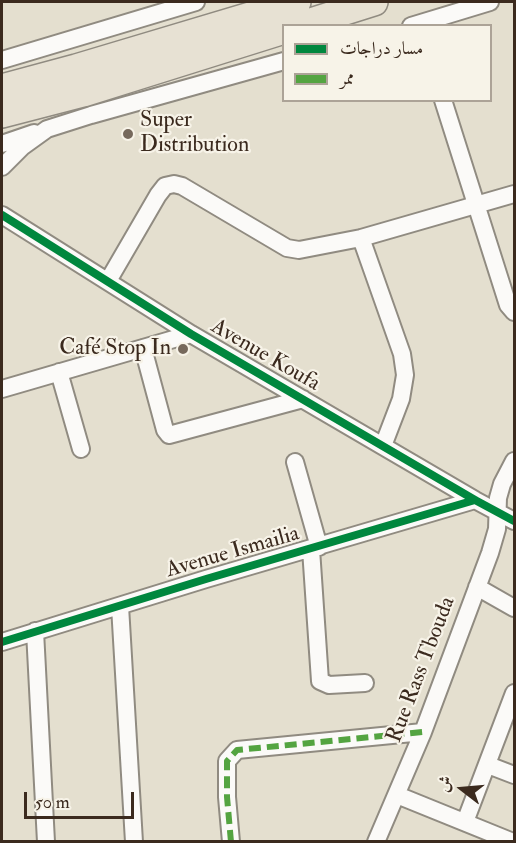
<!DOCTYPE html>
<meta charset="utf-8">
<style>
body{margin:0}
#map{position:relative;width:516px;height:843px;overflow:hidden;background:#e4dfcf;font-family:"IM FELL Double Pica",Amiri,serif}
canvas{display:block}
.frame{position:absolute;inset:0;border:3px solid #3b2a1e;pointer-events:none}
.legend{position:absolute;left:282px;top:24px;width:210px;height:78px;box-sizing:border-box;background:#f7f3e8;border:2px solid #aca397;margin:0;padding:8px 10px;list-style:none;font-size:18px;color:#3b2a1e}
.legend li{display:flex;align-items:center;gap:12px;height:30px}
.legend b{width:30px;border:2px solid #aca397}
.north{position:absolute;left:432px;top:759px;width:60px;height:60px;-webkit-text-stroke:4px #f7f3e8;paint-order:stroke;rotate:286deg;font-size:16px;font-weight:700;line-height:24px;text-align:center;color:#3b2a1e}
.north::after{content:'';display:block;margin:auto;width:21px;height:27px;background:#3b2a1e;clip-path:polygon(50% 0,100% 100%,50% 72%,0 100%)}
.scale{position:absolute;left:24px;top:792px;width:110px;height:27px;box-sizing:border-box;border:3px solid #3b2a1e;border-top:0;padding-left:8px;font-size:18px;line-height:21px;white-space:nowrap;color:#3b2a1e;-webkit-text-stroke:4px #f7f3e8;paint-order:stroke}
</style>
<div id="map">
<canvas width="516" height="843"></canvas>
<div class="frame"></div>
<ul class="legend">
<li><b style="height:8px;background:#00873e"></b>مسار دراجات</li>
<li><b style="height:8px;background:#54a441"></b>ممر</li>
</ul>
<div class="north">ش</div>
<div class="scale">50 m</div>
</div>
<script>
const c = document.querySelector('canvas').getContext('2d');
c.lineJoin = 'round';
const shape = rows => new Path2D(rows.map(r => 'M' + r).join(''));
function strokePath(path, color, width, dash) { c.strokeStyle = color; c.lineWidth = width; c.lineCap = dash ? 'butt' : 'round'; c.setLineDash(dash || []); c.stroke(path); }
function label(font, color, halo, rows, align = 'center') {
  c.font = font + ' "IM FELL Double Pica",serif'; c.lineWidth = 4.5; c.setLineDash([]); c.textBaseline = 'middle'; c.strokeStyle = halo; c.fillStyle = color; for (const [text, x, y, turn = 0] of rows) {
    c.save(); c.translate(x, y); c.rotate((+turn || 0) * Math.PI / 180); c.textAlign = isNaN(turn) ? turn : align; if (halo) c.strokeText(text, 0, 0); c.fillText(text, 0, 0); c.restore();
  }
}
const minor = shape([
 [411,26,490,2],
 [2,60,196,2],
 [443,100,508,305,514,312],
 [2,144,34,133],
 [2,167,22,147,47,129,91,115,284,61],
 [2,215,191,334,475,500,514,521],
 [361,238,402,354,405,375,401,399,383,446],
 [108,281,158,195,165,186,174,184,182,186,287,248,299,250,361,238,514,194],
 [143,348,165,430,169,435,303,399],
 [59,372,81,449],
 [2,389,191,334],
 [295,462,319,547],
 [311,549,320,681,329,685,365,683],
 [477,587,514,608],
 [120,606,134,842],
 [35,631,46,842],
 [2,642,206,579,475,500],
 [488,765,514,775],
 [397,795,513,842],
 [465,822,514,693],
 [231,842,227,797,227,761,237,750,423,732],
 [376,842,423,732,490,553,497,529,498,498,502,484,514,461]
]);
const primary = shape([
 [298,26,374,2],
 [2,88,76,68,297,2],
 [2,114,83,93,284,30]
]);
strokePath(minor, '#908b81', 20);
strokePath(primary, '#908b81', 30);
strokePath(minor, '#fbfaf8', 16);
strokePath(primary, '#e7e1d3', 27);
strokePath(shape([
 [231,842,227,797,227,761,237,750,423,732]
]), '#54a441', 6, [12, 6]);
strokePath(shape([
 [2,215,191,334,475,500,514,521],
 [2,642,206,579,475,500]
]), '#00873e', 8);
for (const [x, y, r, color] of [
 [128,134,6,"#76695c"],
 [183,349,6,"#76695c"]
]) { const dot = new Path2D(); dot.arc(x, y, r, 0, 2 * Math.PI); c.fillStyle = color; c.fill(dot); strokePath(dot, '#f7f3e8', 2); }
label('22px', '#3b2a1e', '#f7f3e8', [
 ["Super",140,121],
 ["Distribution",140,146],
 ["Café Stop In",171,349,"right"]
], 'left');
label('22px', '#3b2a1e', '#f7f3e8', [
 ["Avenue Koufa",265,356,30],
 ["Avenue Ismailia",233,553,-16],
 ["Rue Rass Tbouda",422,670,-69]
]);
</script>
